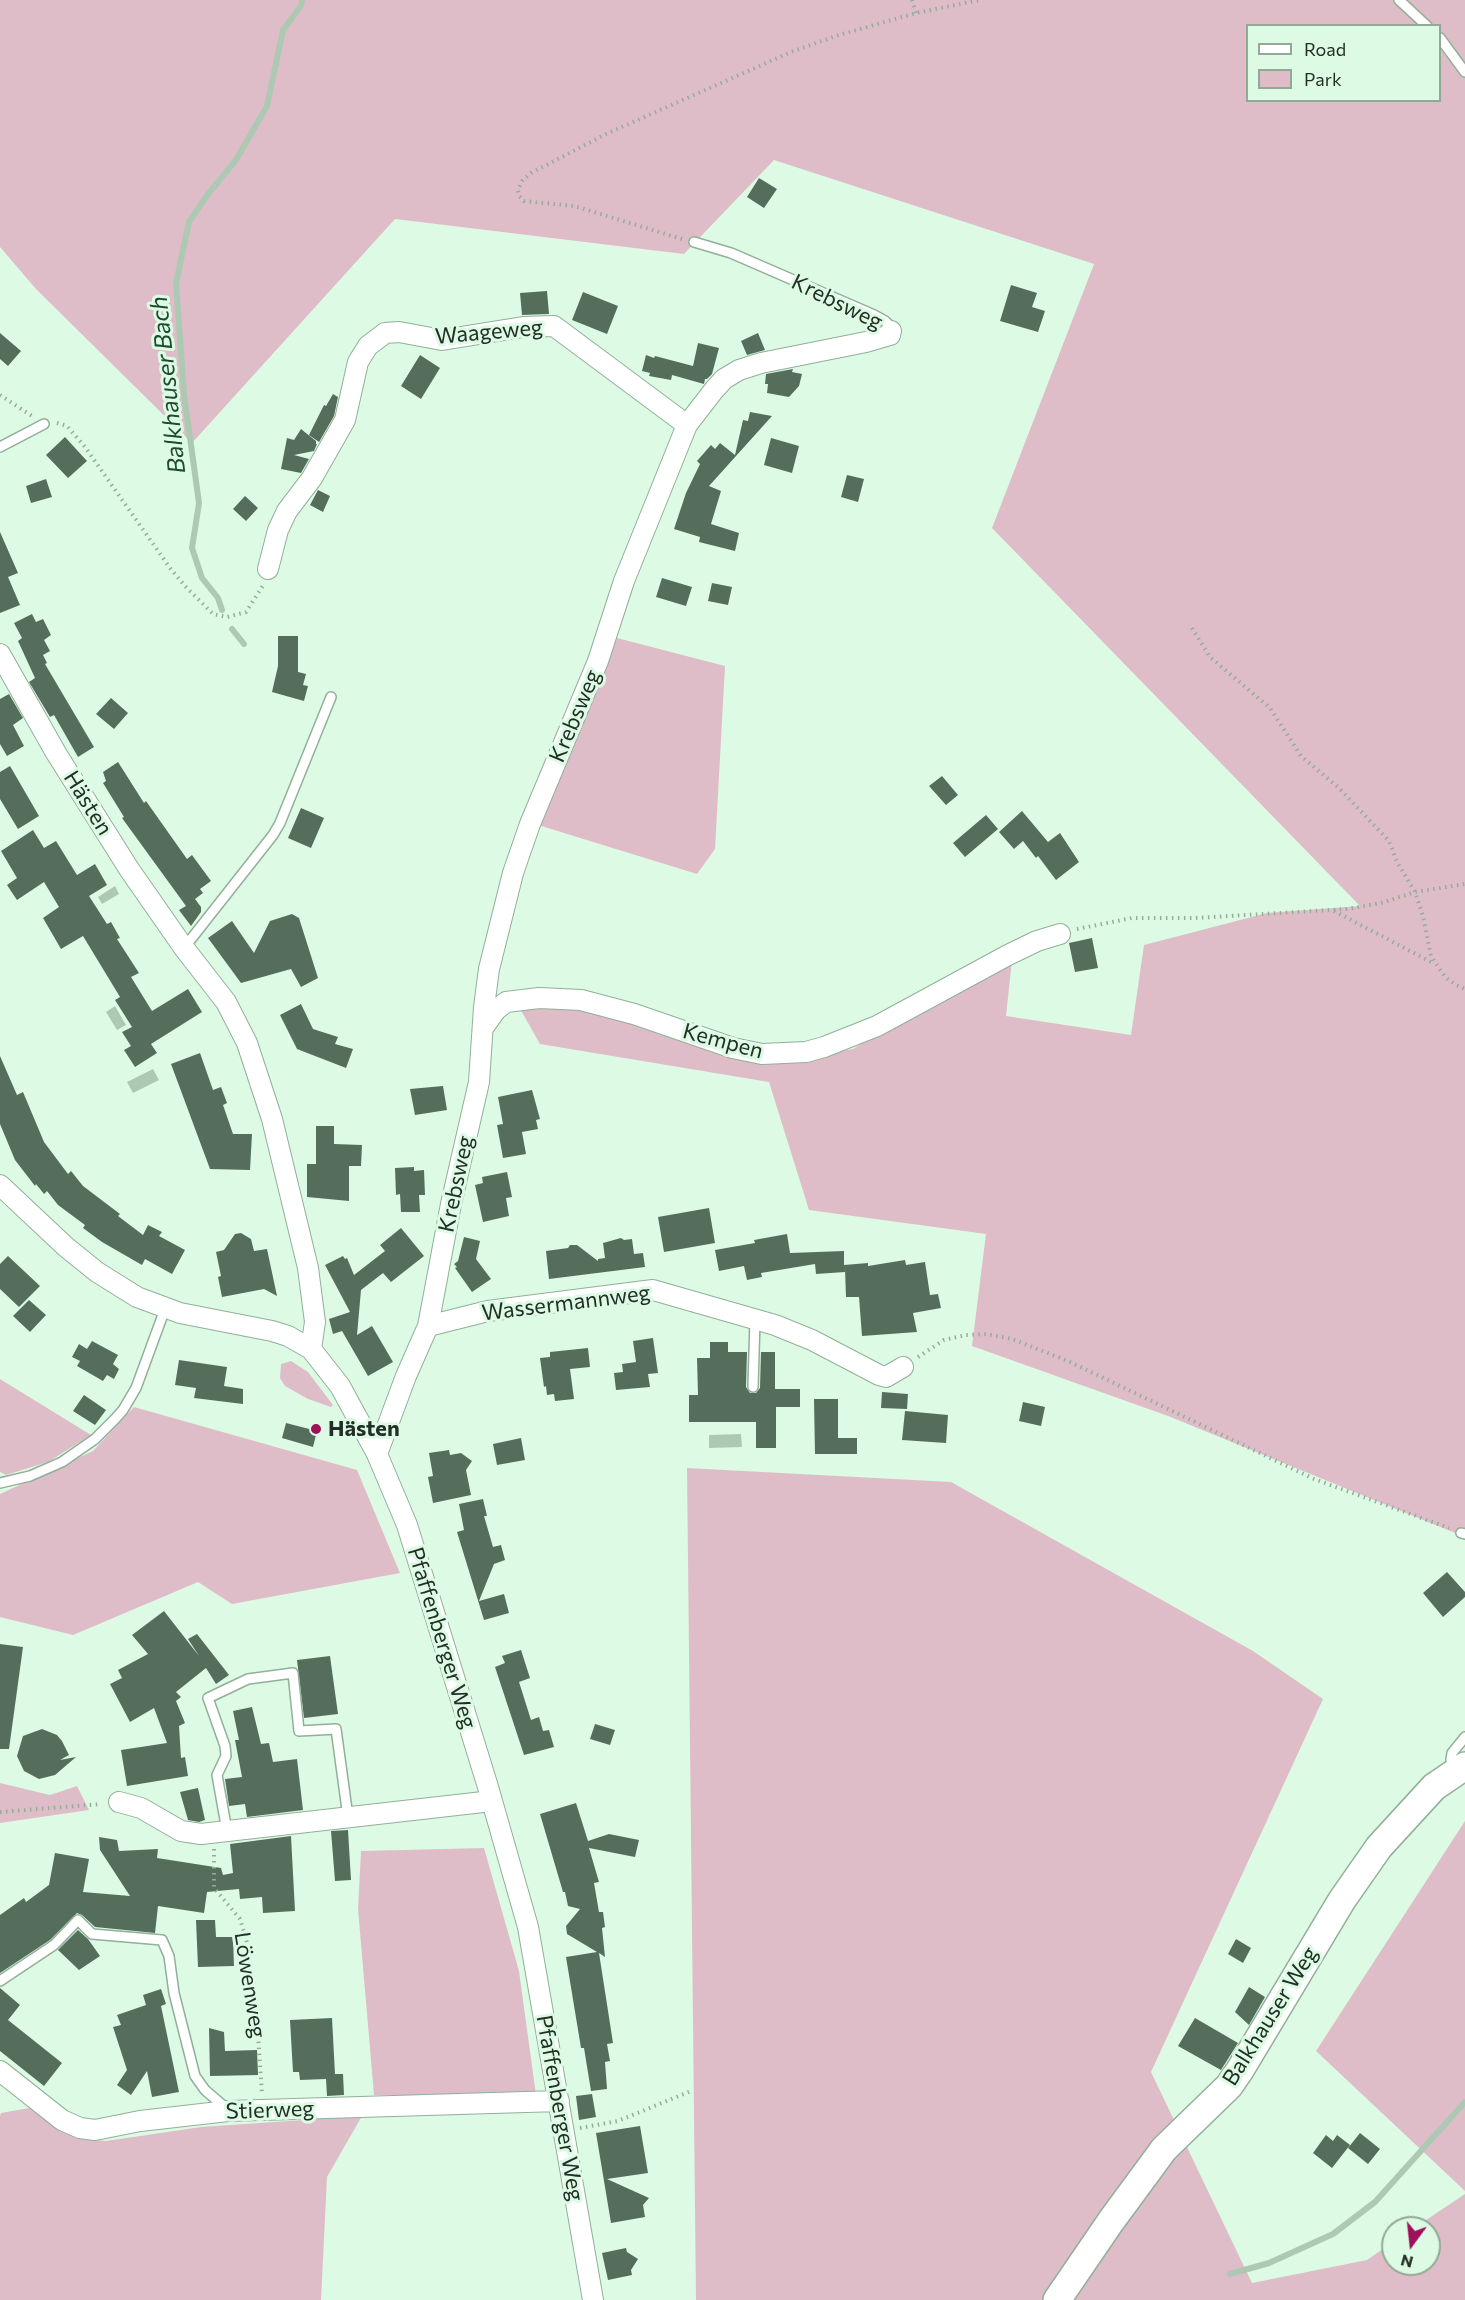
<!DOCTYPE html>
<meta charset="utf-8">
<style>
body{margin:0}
#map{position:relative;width:1465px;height:2300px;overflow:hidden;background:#ddfbe4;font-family:Commissioner,sans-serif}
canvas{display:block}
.legend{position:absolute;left:1246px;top:24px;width:195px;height:78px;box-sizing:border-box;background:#ddfbe4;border:2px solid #93a998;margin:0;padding:8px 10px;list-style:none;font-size:18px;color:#232f26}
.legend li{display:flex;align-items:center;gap:12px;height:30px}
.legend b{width:30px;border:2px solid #93a998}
.north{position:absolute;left:1381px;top:2216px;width:60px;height:60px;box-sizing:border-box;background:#ddfbe4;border:2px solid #93a998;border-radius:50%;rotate:195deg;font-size:16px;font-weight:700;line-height:24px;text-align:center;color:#232f26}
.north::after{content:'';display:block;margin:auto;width:21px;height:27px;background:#9f105b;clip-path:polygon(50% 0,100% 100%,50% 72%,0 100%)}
</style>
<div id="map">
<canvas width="1465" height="2300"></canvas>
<ul class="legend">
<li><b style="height:8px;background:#fff"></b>Road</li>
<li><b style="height:16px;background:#dfbdc8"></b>Park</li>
</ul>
<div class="north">N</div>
</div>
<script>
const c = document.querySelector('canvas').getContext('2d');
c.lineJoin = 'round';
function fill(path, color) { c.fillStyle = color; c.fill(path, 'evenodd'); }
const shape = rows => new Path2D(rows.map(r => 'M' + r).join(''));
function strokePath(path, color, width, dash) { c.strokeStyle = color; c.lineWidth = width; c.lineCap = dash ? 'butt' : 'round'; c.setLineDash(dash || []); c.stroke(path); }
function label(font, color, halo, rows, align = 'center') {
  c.font = font + ' Commissioner,sans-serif'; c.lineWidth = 6; c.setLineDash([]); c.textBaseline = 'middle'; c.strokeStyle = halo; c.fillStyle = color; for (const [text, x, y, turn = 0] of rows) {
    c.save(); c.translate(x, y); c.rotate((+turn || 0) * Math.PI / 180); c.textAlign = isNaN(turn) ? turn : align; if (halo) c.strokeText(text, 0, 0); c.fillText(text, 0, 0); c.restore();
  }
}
fill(shape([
 [0,0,1465,0,1465,1537,1168,1416,972,1346,986,1234,809,1210,769,1082,540,1044,519,1007,599,1009,783,1061,853,1049,902,1018,1012,960,1006,1016,1131,1035,1144,945,1267,913,1360,906,992,528,1094,264,774,160,684,254,395,219,192,443,36,289,0,247],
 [1248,26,1440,26,1440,100,1248,100],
 [617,638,725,666,715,849,697,874,538,825],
 [291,1361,308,1372,333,1405,331,1407,308,1399,285,1386,280,1378,281,1364],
 [0,1379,91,1435,48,1462,6,1475,0,1472],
 [134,1407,357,1470,400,1573,232,1604,198,1582,73,1635,0,1617,0,1494,93,1451],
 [687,1468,951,1482,1253,1651,1323,1699,1151,2072,1252,2283,1367,2260,1393,2242,1393,2264,1429,2264,1429,2228,1414,2228,1465,2194,1465,2300,696,2300],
 [0,1783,50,1795,77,1786,89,1810,0,1823],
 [1465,1821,1465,2191,1316,2051],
 [484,1848,519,1971,536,2095,374,2095,358,1909,361,1851],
 [35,2107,62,2127,83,2139,106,2141,201,2127,362,2116,327,2177,321,2300,0,2300,0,2116,1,2113]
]), '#dfbdc8');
fill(shape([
 [115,886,119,894,102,904,98,897],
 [115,1006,126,1025,117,1030,106,1012],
 [153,1069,159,1080,133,1093,127,1082],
 [741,1434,742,1447,709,1448,709,1435]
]), '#adc9b4');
strokePath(shape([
 [222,610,218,598,202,578,192,548,199,503,184,394,176,283,189,222,208,194,236,160,267,106,283,30,301,6,302,0],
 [232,629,244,644],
 [1230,2274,1269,2263,1333,2234,1375,2202,1465,2102]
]), '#adc9b4', 6);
fill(shape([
 [759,178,777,189,764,208,747,197],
 [1011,285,1037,293,1032,307,1045,311,1038,332,1000,321],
 [547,291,549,314,522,315,520,293],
 [583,292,618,306,607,334,572,320],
 [0,333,21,351,8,366,0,359],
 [758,333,765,350,747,355,741,341],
 [698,343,719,348,712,374,707,379,705,379,704,384,672,375,671,380,649,376,650,373,642,371,646,355,654,358,655,356,693,366],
 [420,355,440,368,421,399,401,386],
 [793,369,792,372,802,374,799,386,789,397,767,393,768,384,765,384,766,374],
 [333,394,338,397,334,416,319,442,309,435,324,405,326,406],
 [750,412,772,416,709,486,721,491,711,524,739,533,735,551,699,542,700,537,674,529,686,493,700,464,697,461,711,445,715,449,720,443,735,455,743,420,748,421],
 [301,429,316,441,316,444,317,444,314,451,294,455,309,459,301,473,281,469,287,438,294,440],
 [65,437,87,461,68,478,46,455],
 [771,438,799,446,792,473,764,465],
 [847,475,864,479,858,502,841,497],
 [46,479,52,497,31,503,26,486],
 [318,490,330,496,323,512,310,505],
 [245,496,258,508,246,521,233,509],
 [0,532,18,573,8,577,20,605,0,613],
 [662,578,692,587,686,606,656,597],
 [712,583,732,587,728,605,708,601],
 [32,614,36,622,43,619,51,635,44,640,50,651,43,655,47,663,45,664,94,747,78,757,54,715,50,717,29,682,35,678,18,641,22,638,14,623],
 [278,636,298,636,298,672,306,674,303,685,308,686,304,701,272,692,278,666],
 [9,694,23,718,13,725,24,746,7,756,0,744,0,699],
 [111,698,128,713,114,729,96,714],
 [118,762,144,803,146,801,187,859,192,855,211,881,200,889,203,893,195,899,201,907,201,912,191,926,179,910,186,906,122,818,124,817,103,783,106,781,103,772],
 [10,766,39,816,18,829,0,799,0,772],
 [942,776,958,795,946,805,929,786],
 [301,808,324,818,311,848,288,838],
 [1022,811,1048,842,1060,833,1079,862,1056,880,1038,856,1036,858,1023,841,1014,849,999,832],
 [986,815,998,829,965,857,953,843],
 [33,830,44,848,56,841,77,875,95,864,107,885,89,896,107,924,111,922,120,938,117,939,139,973,131,977,152,1011,188,989,202,1012,151,1044,157,1053,135,1067,124,1050,131,1046,122,1032,132,1027,115,1000,120,997,83,936,61,949,43,918,59,907,44,882,17,900,7,885,17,878,1,851],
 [292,914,299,918,318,978,301,987,291,969,241,983,208,938,232,921,254,953,270,921],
 [1092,938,1098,968,1075,972,1069,943],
 [301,1004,313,1029,338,1037,335,1044,353,1049,346,1068,297,1049,280,1015],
 [200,1053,213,1090,221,1087,227,1103,223,1105,233,1134,252,1134,250,1170,210,1169,171,1064],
 [0,1056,17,1095,23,1092,44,1142,68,1174,71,1171,83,1186,120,1214,118,1216,143,1235,148,1225,162,1232,159,1236,185,1250,172,1274,145,1259,142,1265,102,1242,83,1228,85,1225,58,1205,47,1191,44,1194,36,1184,35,1186,15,1160,0,1124],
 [443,1086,447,1110,415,1115,410,1089],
 [532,1090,540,1119,536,1120,538,1129,522,1132,526,1154,503,1158,497,1125,503,1124,498,1097],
 [316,1126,334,1126,334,1144,362,1145,361,1166,349,1166,349,1201,307,1197,307,1164,316,1164],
 [414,1167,414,1171,424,1170,425,1195,419,1195,420,1212,401,1212,400,1194,396,1195,395,1168],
 [507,1172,512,1197,506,1198,509,1216,483,1222,475,1185,483,1183,482,1177],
 [709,1208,715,1243,664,1252,658,1217],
 [401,1228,424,1256,391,1282,383,1273,361,1290,357,1335,372,1326,393,1362,368,1376,342,1331,333,1334,329,1319,350,1312,325,1265,343,1256,345,1259,347,1258,354,1275,385,1251,380,1245],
 [241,1233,251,1239,254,1251,267,1249,277,1296,264,1289,222,1297,218,1277,221,1276,216,1252,224,1250,235,1234],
 [787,1234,790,1253,844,1251,844,1265,868,1263,868,1266,905,1260,906,1265,925,1262,930,1295,938,1294,941,1308,913,1313,917,1332,862,1336,859,1297,846,1297,845,1269,845,1272,816,1274,815,1264,761,1273,762,1277,747,1280,744,1266,719,1271,715,1250,755,1243,754,1240],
 [464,1237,480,1241,476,1259,491,1279,472,1292,455,1268,457,1267,454,1264,458,1261],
 [621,1238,624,1240,632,1239,634,1254,643,1253,645,1267,549,1279,546,1251,568,1248,570,1245,577,1245,598,1261,598,1259,605,1258,603,1243],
 [8,1256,40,1286,19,1307,0,1289,0,1264],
 [29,1300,46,1315,30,1332,13,1316],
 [653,1338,658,1373,648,1374,650,1387,616,1390,614,1373,623,1372,622,1364,636,1362,633,1341],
 [92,1341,118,1355,113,1364,119,1369,114,1379,107,1375,103,1381,77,1366,80,1361,72,1357,79,1344,87,1349],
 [710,1342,728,1342,728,1352,747,1352,746,1387,750,1393,756,1393,760,1388,761,1352,775,1352,775,1389,800,1389,800,1407,776,1407,776,1448,756,1448,756,1422,689,1422,689,1395,698,1395,697,1358,710,1358],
 [588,1348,590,1367,570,1369,574,1399,555,1401,554,1394,547,1395,546,1386,544,1387,540,1358,550,1357,550,1352],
 [179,1360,227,1367,224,1386,243,1389,243,1404,194,1398,196,1388,175,1385],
 [882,1392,908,1394,907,1409,881,1408],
 [84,1395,106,1410,95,1425,73,1411],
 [814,1399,838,1399,838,1438,857,1438,857,1454,815,1454],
 [1023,1402,1045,1407,1041,1426,1019,1421],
 [905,1411,948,1415,946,1443,902,1440],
 [286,1423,317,1431,313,1447,282,1438],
 [521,1438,525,1460,497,1465,493,1444],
 [449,1450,450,1455,461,1453,472,1461,466,1470,471,1495,433,1503,428,1477,433,1476,429,1453],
 [483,1499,487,1516,484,1516,493,1547,501,1545,505,1560,494,1564,479,1601,504,1594,509,1613,484,1620,457,1532,464,1530,459,1504],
 [1447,1572,1465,1592,1465,1597,1443,1617,1423,1593],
 [164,1611,199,1656,188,1639,197,1634,229,1675,216,1684,206,1668,176,1692,181,1697,176,1701,185,1723,179,1726,181,1758,185,1757,188,1776,127,1786,121,1750,167,1743,154,1708,130,1722,110,1684,122,1678,118,1670,148,1654,132,1635],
 [0,1644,23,1647,9,1749,0,1749],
 [521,1650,530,1678,519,1682,531,1720,539,1717,543,1731,549,1730,554,1747,524,1755,495,1667,505,1663,502,1656],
 [330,1656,338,1714,304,1718,297,1660],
 [252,1707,261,1744,269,1743,273,1762,297,1759,303,1810,247,1817,245,1804,229,1806,225,1779,242,1777,235,1740,239,1740,233,1711],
 [595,1724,615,1730,610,1745,590,1739],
 [42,1729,57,1735,62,1741,69,1755,60,1760,76,1757,55,1775,39,1779,24,1771,17,1756,23,1736],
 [198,1788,205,1820,199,1822,188,1820,180,1792],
 [576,1803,588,1841,609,1834,639,1840,635,1857,589,1848,599,1882,594,1883,599,1912,603,1912,605,1927,602,1928,605,1957,599,1953,613,2043,607,2044,610,2061,605,2062,607,2089,591,2091,584,2048,581,2048,566,1957,597,1952,567,1934,566,1926,580,1909,568,1906,565,1892,563,1892,540,1814],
 [348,1830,351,1880,335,1881,331,1831],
 [291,1836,295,1911,263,1913,262,1897,240,1899,239,1889,207,1892,204,1913,158,1906,155,1933,95,1927,82,1915,77,1913,50,1940,0,1973,0,1915,24,1898,26,1902,49,1885,55,1853,89,1859,83,1892,130,1896,100,1850,99,1837,117,1840,119,1851,158,1849,157,1858,221,1868,223,1875,233,1873,230,1844],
 [196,1920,215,1920,216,1937,233,1937,234,1966,198,1967],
 [78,1930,88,1939,100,1956,79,1970,58,1950],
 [1236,1939,1251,1948,1243,1963,1228,1954],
 [1249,1987,1265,1997,1249,2025,1235,2012],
 [0,1988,20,2005,8,2020,62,2063,44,2086,0,2051],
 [161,1989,166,2004,161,2006,179,2092,152,2097,147,2071,131,2095,117,2085,127,2070,113,2027,121,2025,117,2015,146,2005,143,1995],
 [332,2018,335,2074,343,2074,344,2095,327,2096,326,2079,300,2080,299,2072,293,2072,290,2020],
 [1195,2018,1238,2043,1221,2070,1178,2046],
 [209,2028,224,2032,225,2051,257,2050,258,2075,210,2076],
 [592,2094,596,2117,579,2120,576,2096],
 [640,2126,648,2173,607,2179,649,2198,643,2205,645,2217,611,2223,596,2133],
 [1360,2133,1380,2149,1368,2164,1348,2148],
 [1326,2135,1333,2141,1337,2135,1350,2145,1332,2168,1313,2153],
 [626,2248,627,2252,638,2259,631,2270,632,2275,608,2280,602,2253]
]), '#556e5b');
const lane = shape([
 [1399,0,1427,26],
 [1440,38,1465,72],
 [694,242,731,253,874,315,885,321,890,326,891,331],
 [0,447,44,424],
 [184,948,273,835,280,823,331,697],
 [753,1387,755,1319],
 [0,1483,30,1476,62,1462,95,1439,115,1419,123,1410,136,1388,165,1309],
 [1461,1533,1465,1534],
 [1453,1771,1451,1760,1452,1753,1465,1737],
 [227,1831,217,1775,226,1756,225,1746,208,1698,248,1679,293,1673,299,1731,336,1729,348,1817],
 [0,1981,54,1945,78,1920,92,1934,162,1940,169,1956,174,1993,195,2076,205,2090,227,2109]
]);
const street = shape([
 [268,569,278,530,287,511,312,478,345,420,358,362,368,346,385,333,399,332,442,340,523,327,554,326,687,425],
 [0,654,56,753,129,869,184,948,226,1002,247,1043,272,1119,308,1268,315,1322,311,1349],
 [483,1028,496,1010,506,1002,539,998,561,999,581,1000,634,1014,733,1048,762,1054,806,1052,824,1047,877,1026,1008,955,1037,941,1060,934],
 [0,1185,66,1247,97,1272,137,1297,180,1313,272,1331,288,1336,311,1349,340,1386,377,1454,407,1525,488,1787,528,1927,593,2300],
 [428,1326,488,1311,653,1290,775,1325,812,1340,879,1375,886,1377,903,1367],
 [377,1454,406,1376,428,1326,451,1204,479,1082,484,1007,489,969,513,873,530,824,598,661,624,581,687,425,714,390,724,379,739,370,761,363,866,342,890,335,891,331],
 [119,1802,141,1808,181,1831,201,1834,492,1801],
 [0,2071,62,2120,80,2128,95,2130,140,2121,228,2111,559,2101]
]);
const secondary = shape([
 [1057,2300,1111,2221,1164,2149,1229,2086,1240,2070,1342,1900,1379,1847,1434,1787,1465,1766]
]);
strokePath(lane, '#92af99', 12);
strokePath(street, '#92af99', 22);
strokePath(secondary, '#92af99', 30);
strokePath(shape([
 [912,0,916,13],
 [682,239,574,206,524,201,519,196,518,190,522,181,531,173,606,134,791,52,839,35,916,13,980,0],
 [0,395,32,416],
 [57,423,67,426,85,447,170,568,185,586,213,614,227,617,246,612,264,584],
 [1192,628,1210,657,1270,708,1301,756,1339,788,1389,841,1397,862,1415,892,1423,916,1431,956,1445,977,1456,985,1465,989],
 [1334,911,1433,963],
 [1077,929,1132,918,1195,918,1347,909,1381,903,1415,892,1465,884],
 [918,1357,944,1340,966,1335,986,1334,1012,1339,1068,1361,1314,1479,1449,1528],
 [0,1812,101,1804],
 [214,1849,214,1888,240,1919,248,1946,255,1991,262,2094],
 [580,2128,618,2121,691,2091]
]), '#95ac9a', 4, [1.5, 4.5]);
strokePath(lane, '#fff', 9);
strokePath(street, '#fff', 20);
strokePath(secondary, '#fff', 27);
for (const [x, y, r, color] of [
 [316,1429,6,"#9f105b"]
]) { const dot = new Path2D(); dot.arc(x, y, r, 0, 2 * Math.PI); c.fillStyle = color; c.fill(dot); strokePath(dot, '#ddfbe4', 2); }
label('22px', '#232f26', '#ddfbe4', [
 ["Krebsweg",837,302,26],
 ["Waageweg",489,332,-5],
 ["Krebsweg",575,716,-67],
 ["Hästen",88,803,58],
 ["Kempen",723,1041,15],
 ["Krebsweg",456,1184,-78],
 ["Wassermannweg",566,1303,-7],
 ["Pfaffenberger Weg",442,1638,73],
 ["Löwenweg",250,1985,81],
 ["Balkhauser Weg",1270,2016,-58],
 ["Pfaffenberger Weg",560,2108,80],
 ["Stierweg",270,2110,-2]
]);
label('bold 22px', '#232f26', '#ddfbe4', [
 ["Hästen",328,1429]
], 'left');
label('italic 24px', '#1d4b2d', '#ddfbe4', [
 ["Balkhauser Bach",168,385,-96]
]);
</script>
